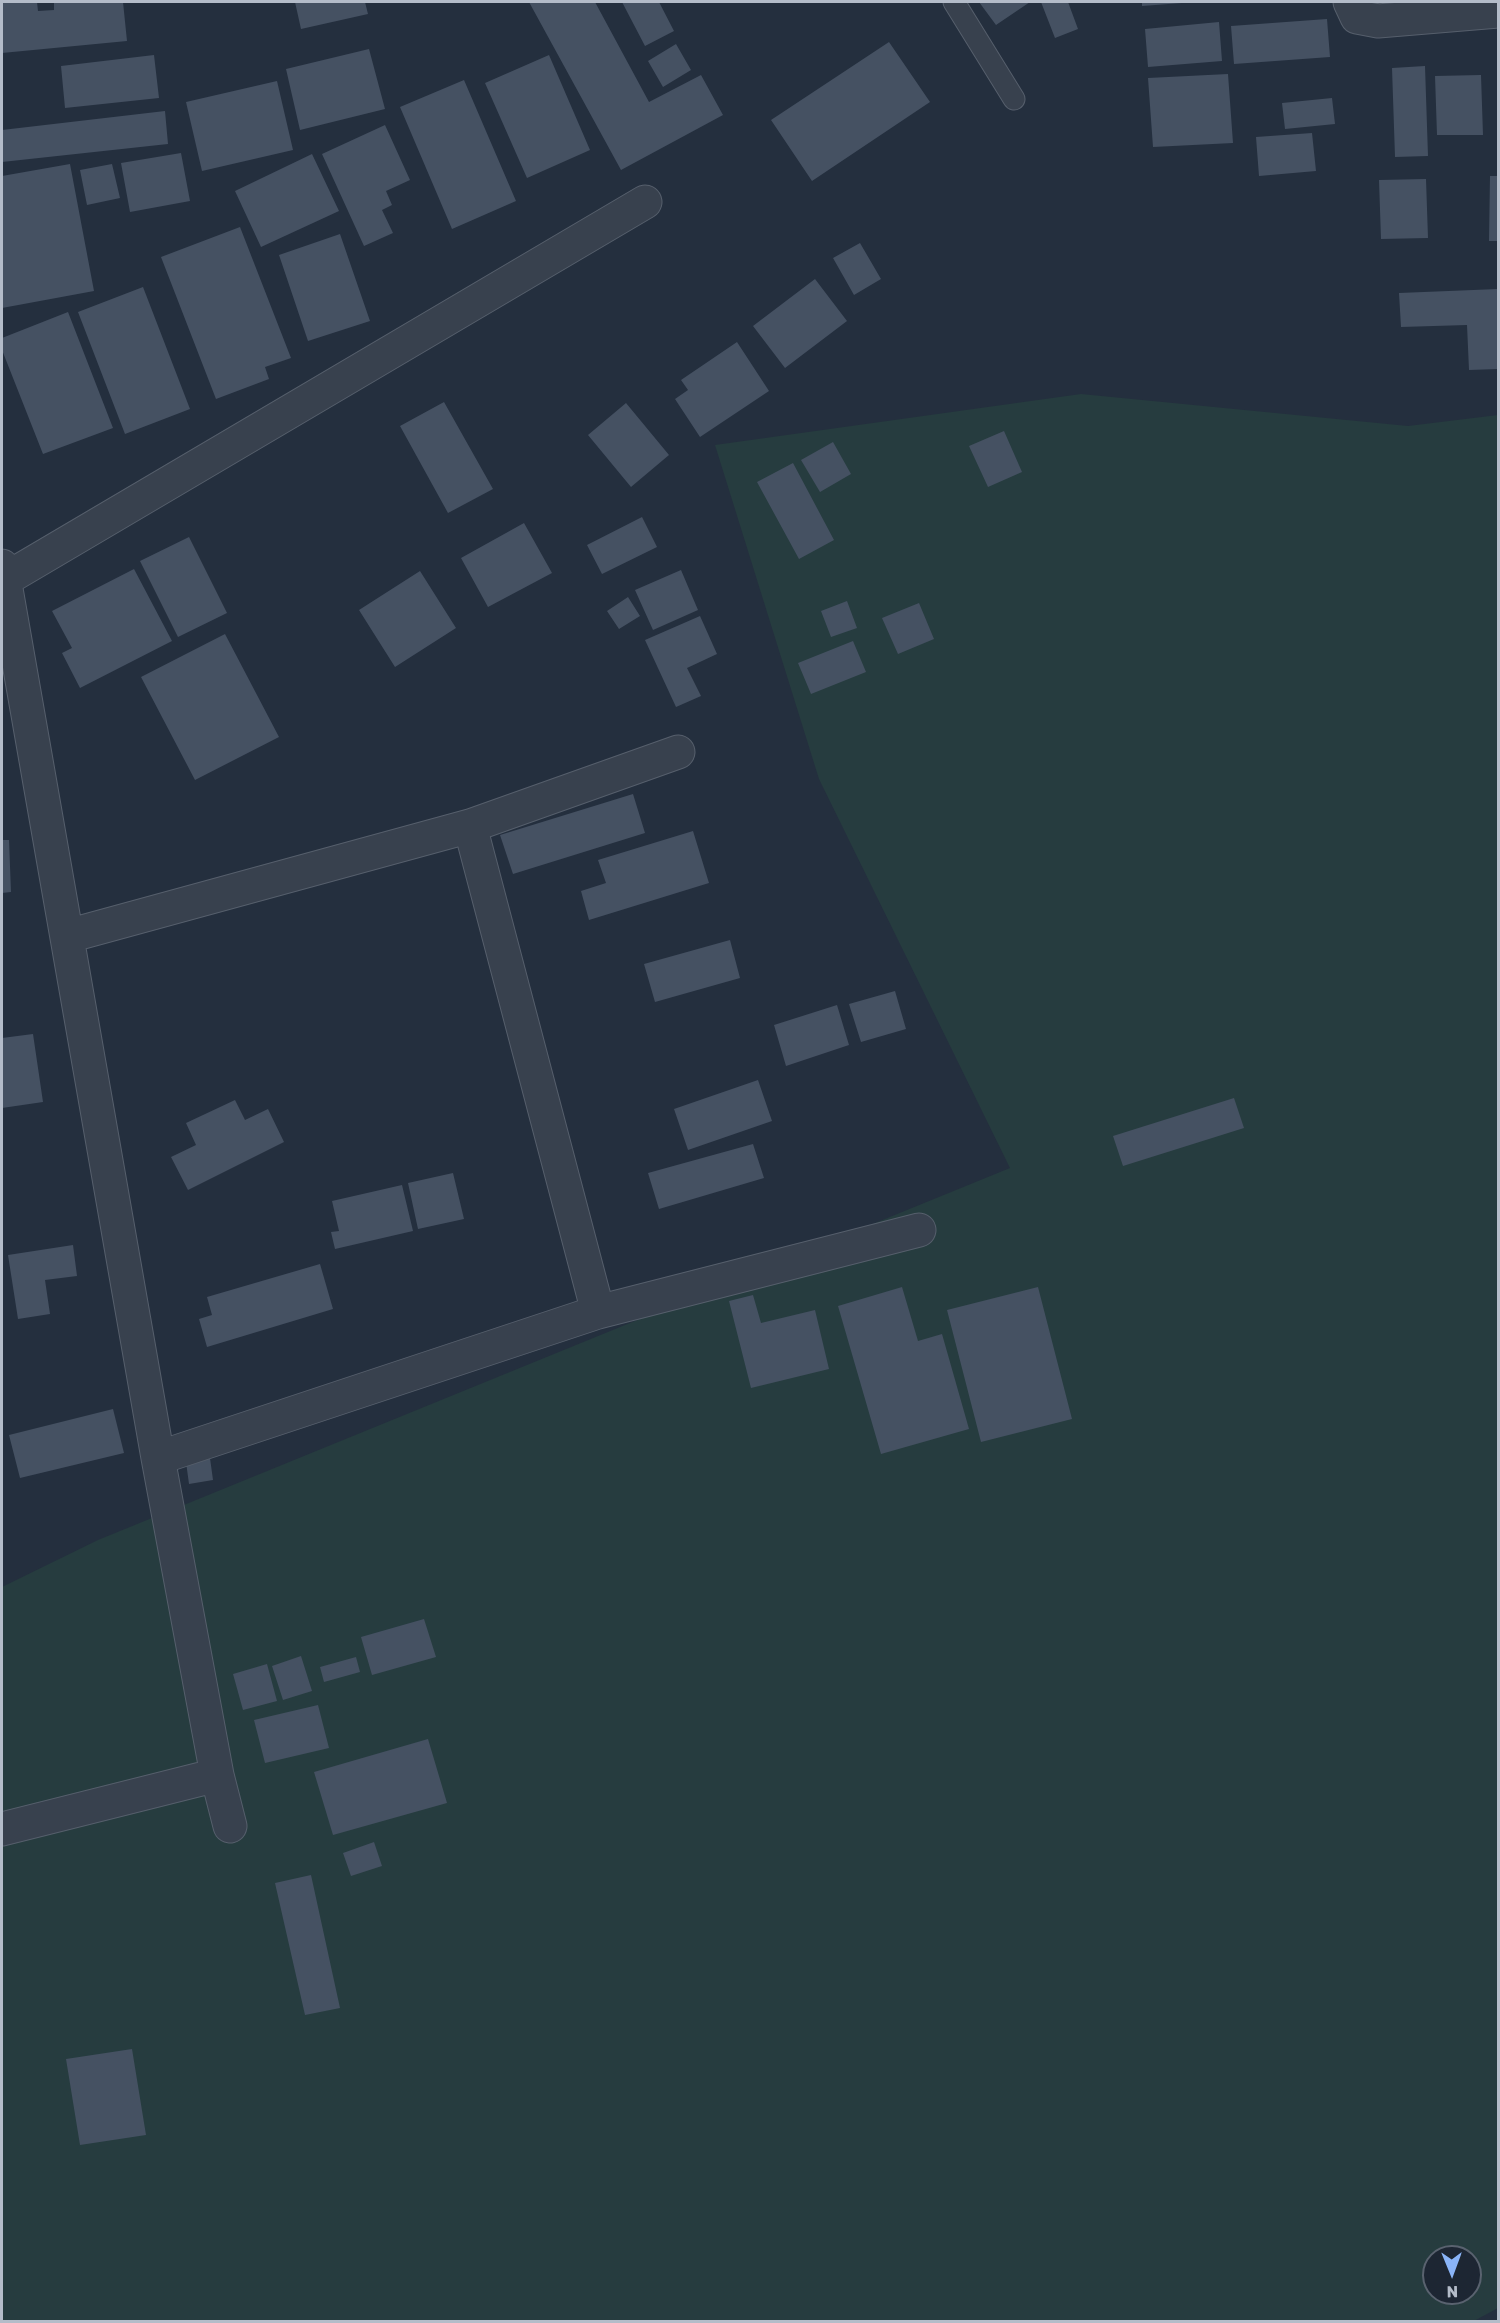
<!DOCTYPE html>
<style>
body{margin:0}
#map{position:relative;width:1500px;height:2323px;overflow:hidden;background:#242f3e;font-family:Rubik,sans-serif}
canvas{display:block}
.frame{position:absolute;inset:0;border:3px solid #b4bcc9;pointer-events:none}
.north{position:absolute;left:1422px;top:2245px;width:60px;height:60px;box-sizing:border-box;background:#1d2633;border:2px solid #59626f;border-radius:50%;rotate:179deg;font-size:16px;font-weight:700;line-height:24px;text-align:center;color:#b4bcc9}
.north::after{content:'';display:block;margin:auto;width:21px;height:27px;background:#8ab4f8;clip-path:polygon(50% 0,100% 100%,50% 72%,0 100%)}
</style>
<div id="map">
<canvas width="1500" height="2323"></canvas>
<div class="frame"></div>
<div class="north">N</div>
</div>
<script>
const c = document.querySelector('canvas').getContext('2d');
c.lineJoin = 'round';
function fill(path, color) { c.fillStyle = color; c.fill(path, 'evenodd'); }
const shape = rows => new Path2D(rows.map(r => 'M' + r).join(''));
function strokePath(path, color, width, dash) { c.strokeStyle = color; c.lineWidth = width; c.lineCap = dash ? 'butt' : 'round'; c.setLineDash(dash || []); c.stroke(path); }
fill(shape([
 [1081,394,1408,426,1498,415,1498,2308,1472,2322,2,2322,2,1587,98,1540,1010,1168,819,779,715,445],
 [1434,2257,1470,2257,1470,2293,1434,2293]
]), '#263c3f');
fill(shape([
 [2,2,37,2,38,11,54,10,54,2,123,2,127,41,2,53],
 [295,2,365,2,368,14,301,29],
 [529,2,595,2,649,102,701,75,723,115,621,170],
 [622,2,659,2,674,31,645,46],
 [979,2,1030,2,996,25],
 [1041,2,1068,2,1078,29,1055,38],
 [1142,2,1182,2,1182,3,1142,6],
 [1327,19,1330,57,1234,64,1231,26],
 [1219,22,1222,61,1148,67,1145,29],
 [889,42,930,102,812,181,771,120],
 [676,44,691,70,663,87,648,61],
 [369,49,385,109,300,130,286,69],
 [154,55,159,98,65,108,61,66],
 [549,55,590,150,527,178,485,83],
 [1425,66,1428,156,1395,157,1392,68],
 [1228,74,1233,143,1153,147,1148,78],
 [1481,75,1483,135,1437,135,1435,76],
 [464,80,516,201,452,229,400,107],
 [277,81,293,150,202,171,186,102],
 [1332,98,1335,124,1285,129,1282,103],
 [165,111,168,144,2,162,2,130],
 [385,125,410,180,386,191,392,205,382,210,393,233,364,246,322,154],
 [1312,133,1316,171,1259,176,1256,137],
 [181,153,190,201,130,212,121,163],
 [312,154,339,211,261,247,235,191],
 [70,164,94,291,2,308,2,176],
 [112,164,120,198,87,205,80,170],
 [1490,176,1498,176,1498,241,1489,241],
 [1426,179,1428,238,1381,239,1379,180],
 [240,227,291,358,265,367,269,379,216,399,161,257],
 [340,234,370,321,308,341,279,255],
 [860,243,881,279,854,295,833,258],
 [815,279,847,321,785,368,753,326],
 [143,287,190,409,125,434,78,312],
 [1498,289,1498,369,1469,370,1467,325,1401,327,1399,293],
 [68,312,113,428,43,454,2,350,2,338],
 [737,342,769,391,700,437,675,399,688,390,681,380],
 [444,402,493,489,448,513,400,426],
 [626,403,669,455,631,487,588,435],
 [1004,431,1022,472,988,487,969,446],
 [833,442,851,474,820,492,801,460],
 [793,463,834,540,799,559,757,482],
 [642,517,657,547,602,574,587,545],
 [524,523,552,573,488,607,461,558],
 [189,537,227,613,178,637,140,561],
 [134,569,172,641,80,688,62,653,72,648,52,611],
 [681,570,698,610,653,630,635,590],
 [420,571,456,628,395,667,359,610],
 [628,597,640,616,619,629,607,611],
 [847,601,857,628,831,637,821,611],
 [919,603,934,639,898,654,882,618],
 [700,616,717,654,687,668,701,696,676,707,645,640],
 [225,634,279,737,195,780,141,677],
 [853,641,866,672,811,694,798,663],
 [633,794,645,833,513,874,500,835],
 [693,831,709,883,589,920,581,891,606,883,598,860],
 [2,840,9,840,11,892,2,893],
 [730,940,740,978,655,1002,644,964],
 [895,991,906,1029,861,1042,849,1004],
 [837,1005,849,1045,786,1066,774,1025],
 [33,1034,43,1102,2,1108,2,1038],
 [758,1080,772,1121,688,1150,674,1109],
 [1234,1098,1244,1128,1123,1166,1113,1136],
 [235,1100,245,1120,268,1109,284,1142,188,1190,171,1157,196,1145,186,1123],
 [753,1144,764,1178,659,1209,648,1173],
 [453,1173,464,1219,418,1229,408,1183],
 [402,1185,413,1231,335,1249,331,1232,339,1231,332,1201],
 [73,1245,77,1276,45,1280,50,1314,18,1319,8,1255],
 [320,1264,333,1309,207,1347,199,1319,212,1315,207,1297],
 [902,1287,918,1341,942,1334,969,1429,881,1454,838,1306],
 [1038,1287,1072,1419,981,1442,947,1310],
 [753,1295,761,1323,815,1310,829,1369,751,1388,729,1301],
 [113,1409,124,1453,20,1478,9,1435],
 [210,1458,213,1480,189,1484,186,1462],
 [424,1619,436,1657,372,1675,361,1637],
 [301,1656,312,1691,283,1700,272,1666],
 [356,1657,360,1672,324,1682,320,1667],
 [267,1664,277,1701,243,1710,233,1674],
 [318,1705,329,1748,265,1763,254,1720],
 [428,1739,447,1803,333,1835,314,1772],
 [374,1842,382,1866,351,1876,343,1853],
 [311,1875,340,2008,305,2015,275,1883],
 [132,2049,146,2135,80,2145,66,2059]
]), '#455162');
const service = shape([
 [954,2,1014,99]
]);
const minor = shape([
 [1350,2,1357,17,1378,21,1498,11],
 [2,566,158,1458,217,1775,230,1826],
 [4,580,645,202],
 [470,826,598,1312],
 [68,936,470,826,678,752],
 [158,1458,598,1312,919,1230],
 [2,1829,217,1775]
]);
strokePath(service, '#565f6c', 23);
strokePath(minor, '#565f6c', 35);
strokePath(service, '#38414e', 21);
strokePath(minor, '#38414e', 33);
</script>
